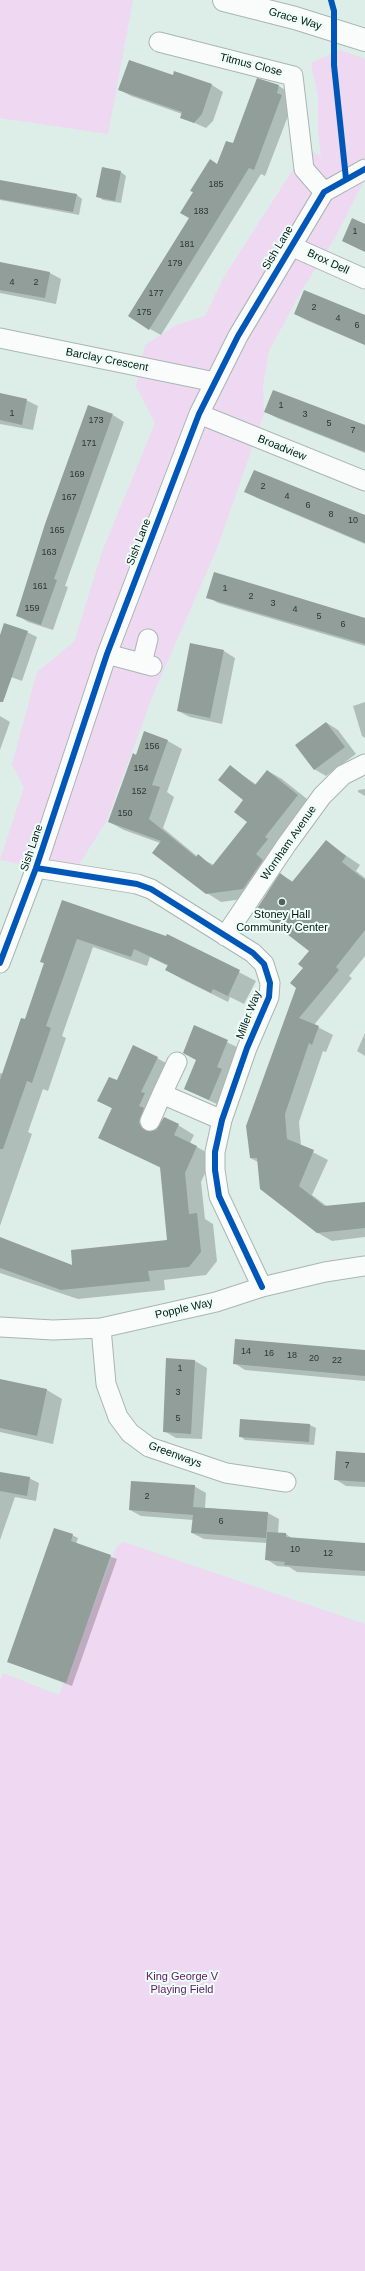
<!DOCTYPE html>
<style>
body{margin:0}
canvas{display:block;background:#dceee7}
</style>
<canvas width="365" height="2271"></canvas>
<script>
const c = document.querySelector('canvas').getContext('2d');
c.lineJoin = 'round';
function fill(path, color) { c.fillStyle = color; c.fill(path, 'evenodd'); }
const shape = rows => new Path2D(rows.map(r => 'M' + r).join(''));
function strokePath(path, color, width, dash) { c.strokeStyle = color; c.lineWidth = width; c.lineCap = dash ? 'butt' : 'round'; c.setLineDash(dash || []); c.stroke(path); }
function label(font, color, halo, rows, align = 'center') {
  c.font = font + ' Arial,sans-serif'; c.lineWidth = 4; c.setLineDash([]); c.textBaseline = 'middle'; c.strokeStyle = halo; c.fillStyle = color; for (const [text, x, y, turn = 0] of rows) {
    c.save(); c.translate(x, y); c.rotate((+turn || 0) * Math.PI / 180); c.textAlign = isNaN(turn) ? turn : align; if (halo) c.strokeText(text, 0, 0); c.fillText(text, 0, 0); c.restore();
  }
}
fill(shape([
 [0,0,133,0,108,134,0,118],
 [340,50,365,59,365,179,335,238,302,290,269,351,263,386,264,414,218,546,153,695,106,822,73,874,0,860,24,787,12,764,37,672,74,642,102,552,155,423,136,386,145,345,176,325,205,316,224,277,306,149,321,156,318,132,318,97,311,63],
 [124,1542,365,1624,365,2271,0,2271,0,1681,3,1673,59,1695,117,1546]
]), '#efd8f1');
fill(shape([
 [174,73,212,85,223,92,213,121,206,128,181,117,182,114,131,96,120,90,173,76],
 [279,86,290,93,293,103,265,176,261,174,161,335,150,329,190,218,218,165],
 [121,172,126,176,121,203,103,200,97,196],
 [0,181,77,195,82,199,79,215,0,200],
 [0,263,50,273,61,279,56,304,0,293],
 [295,314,365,317,365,345,306,320],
 [0,395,26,400,38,406,33,430,0,424],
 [266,412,365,427,365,453,277,418],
 [113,415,124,422,65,586,68,587,53,630,28,622,17,615],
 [246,492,365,517,365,544,257,498],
 [208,597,365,619,365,646,218,603],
 [27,632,37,637,22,681,0,673,0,638],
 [224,651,235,658,222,724,190,717,178,711],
 [365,702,365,738,362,736,353,706],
 [0,716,10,722,0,750],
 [327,723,338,730,356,754,326,776,314,769],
 [145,733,168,741,182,749,167,792,174,797,163,828,198,857,214,865,249,822,245,800,230,767,257,785,268,771,282,779,312,803,258,897,221,902,207,893,160,843,124,830,109,822],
 [365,789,365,796,358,792,358,790],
 [326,842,360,865,356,871,365,878,365,956,349,976,352,978,314,1025,333,1035,326,1052,323,1051,299,1122,301,1146,328,1160,312,1195,328,1207,365,1203,365,1237,332,1241,318,1233,258,1162,250,1158,304,968,311,951,281,875,294,882],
 [62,902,166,938,167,935,256,981,244,1004,230,997,228,1002,182,979,166,970,168,966,150,957,147,966,93,947,62,1036,66,1038,48,1091,43,1089,28,1132,32,1134,0,1226,0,1073,3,1074,25,1020,45,963,41,962],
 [195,1027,239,1048,228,1073,233,1076,221,1106,185,1089,197,1060],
 [365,1033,365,1056,357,1051],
 [157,1058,173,1067,154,1133,178,1125,194,1135,190,1143,213,1156,201,1182,205,1219,213,1224,217,1261,206,1275,164,1280,165,1290,78,1299,0,1273,0,1238,74,1266,168,1241,161,1168,99,1138,113,1109,99,1101,117,1082],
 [365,1351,365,1381,245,1370,234,1363],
 [167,1359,195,1361,207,1368,202,1439,176,1438,164,1431],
 [0,1380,47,1390,62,1399,53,1444,0,1432],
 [241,1420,310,1425,316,1428,314,1445,245,1440,240,1436],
 [365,1454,365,1487,346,1486,335,1479],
 [0,1473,29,1478,39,1483,36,1501,15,1497,0,1540],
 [194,1486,206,1493,205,1508,268,1513,279,1519,278,1534,286,1534,293,1539,365,1544,365,1576,297,1572,289,1567,277,1566,266,1559,267,1543,204,1539,192,1533,193,1520,141,1516,130,1510],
 [72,1535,78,1538,76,1544,117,1559,72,1686,8,1662]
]), '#0003');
fill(shape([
 [129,60,173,75,174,71,212,84,202,114,194,123,180,118,182,112,118,90],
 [257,78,279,85,277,93,282,95,254,170,249,168,149,330,128,316,189,218,180,213,193,192,190,191,210,159,217,164,226,141,233,143],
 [102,167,121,171,115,201,96,197],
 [0,180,77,194,73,212,0,199],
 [352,218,365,224,365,252,342,241],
 [0,262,50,272,45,298,0,290],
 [304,290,365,315,365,345,294,314],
 [273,390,365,425,365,452,264,412],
 [0,393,27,399,22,425,0,420],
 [88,405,113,414,54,579,57,580,41,625,16,616,45,524],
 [254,470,365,515,365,543,244,492],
 [214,572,365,618,365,644,206,598],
 [4,623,28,631,3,702,0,702,0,635],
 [190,643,224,650,210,718,177,711],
 [326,722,345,747,314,770,295,745],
 [144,731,168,740,152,785,160,787,149,819,196,857,198,854,212,866,247,822,234,812,243,800,218,780,230,765,255,785,267,770,298,795,265,837,268,839,256,854,263,860,243,889,206,894,152,853,161,841,108,822,133,753,136,755],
 [326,840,346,856,342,862,365,880,365,930,336,967,339,970,299,1018,319,1026,312,1045,309,1043,285,1114,287,1139,314,1150,299,1186,324,1206,365,1202,365,1228,317,1233,260,1189,257,1158,250,1158,246,1126,296,988,290,983,303,968,298,964,309,951,256,910,280,873,292,882],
 [62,900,166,936,167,934,240,970,228,996,213,989,211,993,165,970,168,965,134,949,131,957,77,939,46,1026,51,1028,32,1083,27,1081,3,1149,0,1149,0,1080,21,1018,25,1019,44,963,40,962],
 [194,1025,228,1040,217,1067,222,1069,209,1100,184,1089,196,1060,183,1053],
 [133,1045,158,1057,141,1092,145,1093,139,1106,144,1108,139,1122,141,1127,146,1131,156,1130,164,1117,179,1124,174,1135,197,1146,185,1173,189,1214,197,1213,201,1252,189,1267,148,1271,150,1281,61,1290,0,1268,0,1237,72,1265,71,1250,167,1240,160,1167,98,1138,112,1108,97,1101,109,1077,117,1080],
 [235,1339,365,1350,365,1376,233,1364],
 [166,1358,195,1360,191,1434,163,1432],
 [0,1379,47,1389,37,1436,0,1428],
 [240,1419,310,1424,309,1442,239,1437],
 [336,1451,365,1453,365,1482,334,1480],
 [0,1472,30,1477,27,1496,0,1491],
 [131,1481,195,1485,193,1507,268,1512,266,1538,191,1533,193,1515,129,1510],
 [54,1528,73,1534,71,1541,111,1555,66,1683,7,1662],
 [267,1532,286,1533,286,1537,365,1543,365,1571,284,1565,285,1562,265,1560]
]), '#919e99');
const minor = shape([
 [159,42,293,76,304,169,324,192],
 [291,246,365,279],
 [0,338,215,382],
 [199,414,365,481],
 [107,654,152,666],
 [142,663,148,639],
 [36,868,137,884,151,889,253,953,264,964,270,983,269,997,247,1048,222,1120,215,1152,215,1170,219,1196,262,1287],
 [225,936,287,844,322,796,343,775,365,764],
 [0,963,36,868,107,654,199,414,238,336,324,192,365,169],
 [162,1094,177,1062],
 [150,1121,162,1094,222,1120],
 [0,1327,53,1330,101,1328,216,1302,262,1287,325,1272,365,1266],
 [101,1328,106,1384,118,1417,130,1433,149,1447,226,1473,286,1482]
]);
const tertiary = shape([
 [224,0,295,18,365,40]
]);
strokePath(minor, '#a8b6b1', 21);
strokePath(tertiary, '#a8b6b1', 24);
strokePath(minor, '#fafcfb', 19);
strokePath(tertiary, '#fafcfb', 22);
strokePath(shape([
 [331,0,334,11,334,65,346,179],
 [36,868,137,884,151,889,253,953,264,964,270,983,269,997,247,1048,222,1120,215,1152,215,1170,219,1196,262,1287],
 [0,963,36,868,107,654,199,414,238,336,324,192,365,169]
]), '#0057b8', 6);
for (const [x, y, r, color] of [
 [282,902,4,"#54615c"]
]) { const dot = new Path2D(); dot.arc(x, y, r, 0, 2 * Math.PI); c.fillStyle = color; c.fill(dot); strokePath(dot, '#ecfff8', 1.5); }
label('9px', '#2c3733', null, [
 ["185",216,185],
 ["183",201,212],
 ["1",355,232],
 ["181",187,245],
 ["179",175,264],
 ["4",12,283],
 ["2",36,283],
 ["177",156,294],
 ["2",314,308],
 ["175",144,313],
 ["4",338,319],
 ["6",357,326],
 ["1",281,406],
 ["1",12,414],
 ["3",305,415],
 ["173",96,421],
 ["5",329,424],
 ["7",353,431],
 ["171",89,444],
 ["169",77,475],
 ["2",263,487],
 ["4",287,497],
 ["167",69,498],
 ["6",308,506],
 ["8",331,515],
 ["10",353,521],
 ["165",57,531],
 ["163",49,553],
 ["161",40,587],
 ["1",225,589],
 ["2",251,597],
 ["3",273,604],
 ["159",32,609],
 ["4",295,610],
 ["5",319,617],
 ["6",343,625],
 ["156",152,747],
 ["154",141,769],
 ["152",139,792],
 ["150",125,814],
 ["14",246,1352],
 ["16",269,1354],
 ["18",292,1356],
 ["20",314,1359],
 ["22",337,1361],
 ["1",180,1369],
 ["3",178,1393],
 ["5",178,1419],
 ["7",347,1466],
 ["2",147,1497],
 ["6",221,1522],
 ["10",295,1550],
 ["12",328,1554]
]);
label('11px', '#0a1511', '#ecfff8', [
 ["Grace Way",295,19,16],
 ["Titmus Close",251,65,14],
 ["Sish Lane",278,248,-59],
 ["Brox Dell",328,262,25],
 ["Barclay Crescent",107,360,11],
 ["Broadview",282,448,22],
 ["Sish Lane",139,542,-69],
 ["Wornham Avenue",289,843,-55],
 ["Sish Lane",32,848,-71],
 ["Miller Way",249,1015,-69],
 ["Popple Way",184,1309,-13],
 ["Greenways",175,1455,20]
]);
label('11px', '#0a1511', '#ecfff8', [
 ["Stoney Hall",282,915],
 ["Community Center",282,928]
]);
label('11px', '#681567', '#ecfff8', [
 ["King George V",182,1977],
 ["Playing Field",182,1990]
]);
</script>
